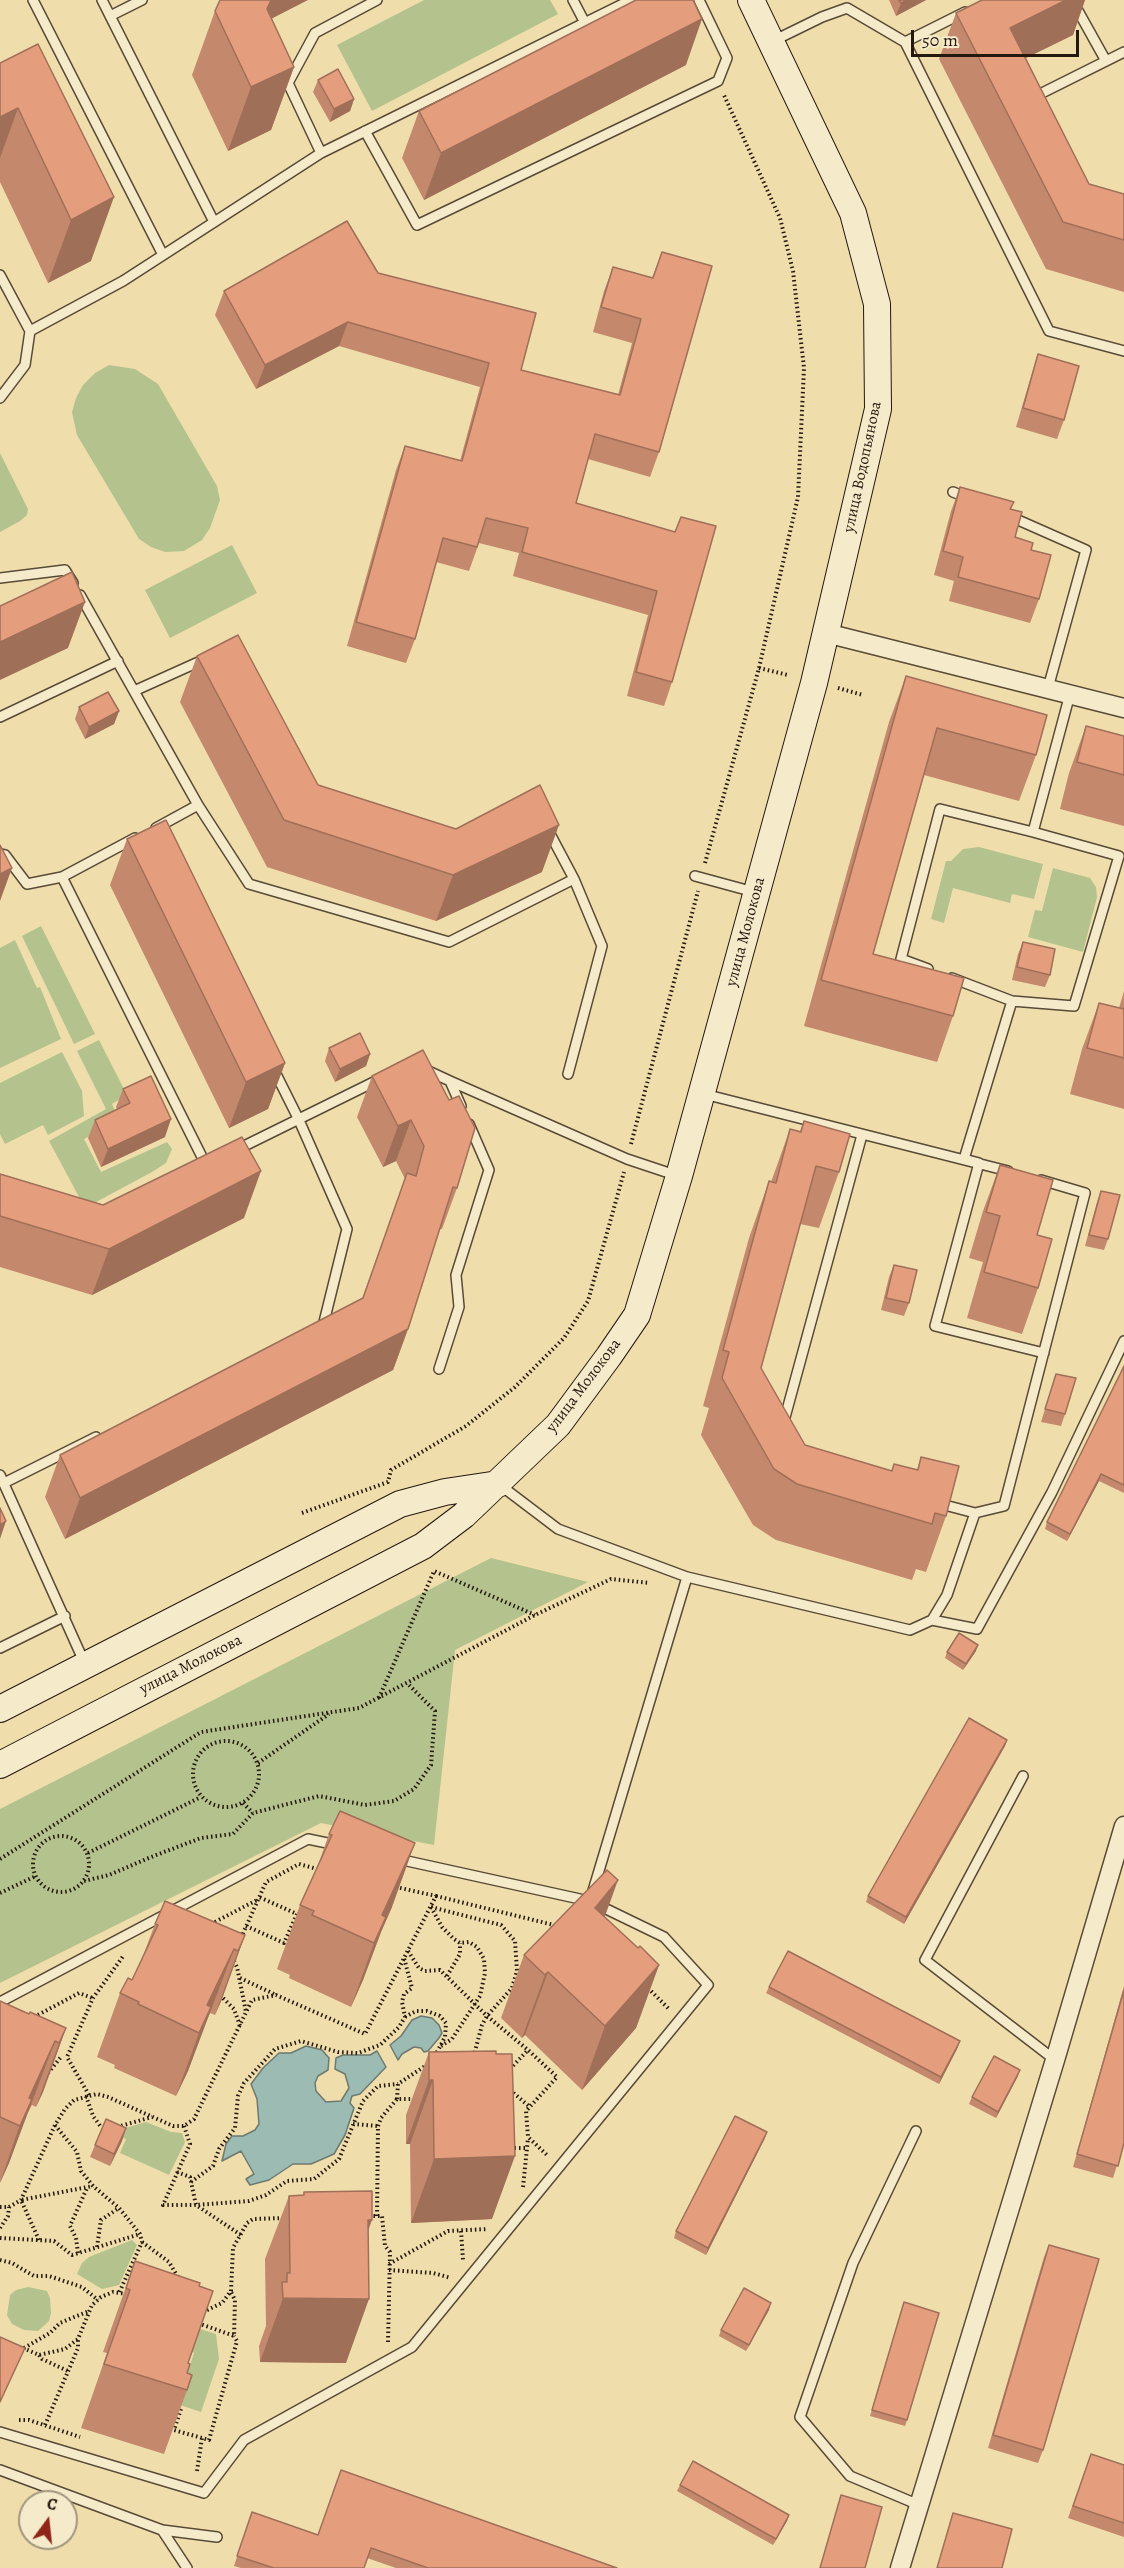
<!DOCTYPE html>
<meta charset="utf-8">
<style>
body{margin:0}
#map{position:relative;width:1124px;height:2568px;overflow:hidden;background:#efdeac;font-family:Alegreya,serif}
canvas{display:block}
.north{position:absolute;left:18px;top:2490px;width:60px;height:60px;box-sizing:border-box;background:#f5eac9;border:2px solid #a2967f;border-radius:50%;rotate:15deg;font-size:16px;font-weight:700;line-height:24px;text-align:center;color:#25180f}
.north::after{content:'';display:block;margin:auto;width:21px;height:27px;background:#8f2418;clip-path:polygon(50% 0,100% 100%,50% 72%,0 100%)}
.scale{position:absolute;left:911px;top:30px;width:168px;height:27px;box-sizing:border-box;border:3px solid #25180f;border-top:0;padding-left:8px;font-size:18px;line-height:21px;white-space:nowrap;color:#25180f;-webkit-text-stroke:4px #f5eac9;paint-order:stroke}
</style>
<div id="map">
<canvas width="1124" height="2568"></canvas>
<div class="north">С</div>
<div class="scale">50 m</div>
</div>
<script>
const c = document.querySelector('canvas').getContext('2d');
c.lineJoin = 'round';
function fill(path, color) { c.fillStyle = color; c.fill(path, 'evenodd'); }
const shape = rows => new Path2D(rows.map(r => 'M' + r).join(''));
function strokePath(path, color, width, dash) { c.strokeStyle = color; c.lineWidth = width; c.lineCap = dash ? 'butt' : 'round'; c.setLineDash(dash || []); c.stroke(path); }
function label(font, color, halo, rows, align = 'center') {
  c.font = font + ' Alegreya,serif'; c.lineWidth = 6; c.setLineDash([]); c.textBaseline = 'middle'; c.strokeStyle = halo; c.fillStyle = color; for (const [text, x, y, turn = 0] of rows) {
    c.save(); c.translate(x, y); c.rotate((+turn || 0) * Math.PI / 180); c.textAlign = isNaN(turn) ? turn : align; if (halo) c.strokeText(text, 0, 0); c.fillText(text, 0, 0); c.restore();
  }
}
fill(shape([
 [424,0,550,0,558,14,372,111,337,45],
 [109,365,135,369,158,384,217,486,220,500,210,528,202,540,184,551,165,552,151,547,139,539,77,435,72,412,76,398,83,385,95,373],
 [0,453,28,509,27,515,20,521,0,532],
 [232,545,257,593,170,638,145,590],
 [979,847,1043,864,1034,899,1012,894,1010,903,953,888,944,923,931,919,946,861,951,861,963,849],
 [1053,868,1090,878,1096,887,1097,897,1083,952,1028,937,1035,910,1042,911],
 [41,926,95,1034,74,1044,22,936],
 [15,940,37,988,40,987,61,1039,0,1068,0,948],
 [99,1040,127,1095,112,1104,119,1121,84,1139,101,1172,167,1142,172,1149,166,1163,152,1172,85,1208,49,1141,106,1109,77,1051],
 [62,1052,82,1091,84,1116,48,1135,43,1125,5,1144,0,1134,0,1083],
 [491,1558,588,1582,455,1650,434,1845,321,1823,0,1983,0,1809],
 [146,2122,171,2132,182,2133,185,2142,169,2175,120,2153,126,2139,113,2134,115,2131],
 [132,2240,137,2245,119,2285,102,2289,77,2274,82,2263,89,2257],
 [28,2287,47,2291,50,2298,51,2313,49,2321,38,2331,24,2330,12,2324,7,2315,10,2295,16,2290],
 [159,2316,216,2334,219,2359,201,2412,177,2404,194,2353,178,2343]
]), '#b4c28d');
const water = shape([
 [421,2016,432,2018,439,2025,442,2033,439,2038,428,2051,424,2052,421,2048,414,2047,402,2054,398,2060,390,2045,401,2036,412,2020,421,2016],
 [306,2046,322,2050,329,2058,328,2070,318,2076,315,2083,316,2091,326,2102,341,2101,349,2088,345,2074,335,2069,336,2058,343,2055,370,2055,377,2051,386,2067,360,2094,352,2096,350,2103,354,2108,345,2135,334,2154,311,2164,293,2164,269,2180,250,2185,246,2179,254,2174,241,2151,222,2161,226,2144,232,2136,243,2136,255,2130,259,2124,257,2099,251,2084,263,2068,279,2053,291,2053,306,2046]
]);
fill(water, '#9cbbb2');
strokePath(water, '#6c7a71', 1.5);
const lane = shape([
 [33,0,163,255],
 [102,0,214,222],
 [573,0,585,23],
 [1072,0,1106,61],
 [110,16,142,0],
 [773,41,822,17,847,8,905,42,1049,331,1124,351],
 [905,42,965,12],
 [1032,98,1124,52],
 [365,131,417,225,718,81,727,58,699,0],
 [321,153,288,83,315,33,377,0],
 [0,275,30,331],
 [0,398,25,365,30,331,123,281,321,153,631,0],
 [953,492,968,498],
 [1009,516,1086,550,1048,688],
 [0,578,65,570,73,583],
 [80,595,198,805,249,884,449,942,574,879,548,830],
 [134,691,203,660],
 [0,717,118,661],
 [156,828,198,805],
 [1033,832,1119,856,1074,1006,1012,1001,964,1159,979,1163,935,1326,1044,1353],
 [0,854,5,855,27,884,62,877,135,838],
 [695,876,754,892],
 [62,877,206,1165,203,1167],
 [928,969,901,959,940,809,1033,832,1070,694],
 [952,978,1012,1001],
 [424,1069,450,1081,461,1106],
 [274,1070,298,1118,347,1229,324,1322],
 [568,1074,602,946,574,879],
 [450,1081,627,1159,678,1176],
 [704,1094,1008,1171],
 [236,1150,380,1079],
 [439,1369,459,1307,456,1275,489,1170,469,1124],
 [786,1425,784,1421,862,1135],
 [0,1475,85,1664],
 [4,1483,96,1437],
 [500,1485,558,1529,687,1577,910,1630,932,1620,947,1595,975,1513],
 [937,1503,975,1513,1004,1506,1085,1193,1041,1180],
 [932,1620,977,1629,1052,1492,1124,1341],
 [0,1648,65,1616],
 [1023,1776,925,1960,1055,2060],
 [398,1859,589,1901],
 [592,1894,687,1577],
 [0,2002,308,1839,337,1845],
 [916,2131,853,2263,800,2417,850,2476,919,2505],
 [0,2432,204,2493,244,2440,412,2347,708,1985,664,1937,598,1905],
 [0,2470,162,2530,217,2537],
 [162,2530,187,2568]
]);
const street = shape([
 [826,633,1124,708],
 [900,2568,1055,2060,1124,1826]
]);
const secondary = shape([
 [0,1709,400,1504,445,1492,498,1484],
 [0,1765,423,1546,464,1515,558,1425,609,1356,637,1315,679,1176,814,683,878,409,877,304,853,213,751,0]
]);
strokePath(lane, '#584a36', 12);
strokePath(street, '#584a36', 21);
strokePath(secondary, '#25180f', 28);
strokePath(shape([
 [759,668,788,675],
 [838,688,863,695],
 [705,863,759,668,798,497,804,368,793,271,780,218,723,93],
 [631,1144,698,891],
 [302,1513,388,1482,391,1470,466,1426,515,1387,564,1338,588,1301,624,1172],
 [379,1698,434,1571,535,1615],
 '193 1774a33 33 0 1 1 66 0a33 33 0 1 1-66 0Z',
 [258,1763,329,1714],
 [243,1803,253,1813],
 '33 1864a28 28 0 1 1 56 0a28 28 0 1 1-56 0Z',
 [88,1853,201,1797],
 [0,1859,201,1732,359,1708,535,1615,611,1579,650,1583],
 [84,1881,109,1875,151,1857,201,1838,233,1834,253,1813,319,1796,365,1805,394,1801,414,1789,431,1765,435,1711,407,1683],
 [0,1893,36,1876],
 [436,1896,558,1926],
 [431,1907,501,1925,515,1941,517,1971,512,1988,487,2016,482,2025,474,2055],
 [431,1907,442,1927,454,1939,460,1943,469,1942,477,1947,484,1959,485,1973,480,1996,452,2039,441,2046],
 [211,1924,257,1900],
 [246,1926,284,1943,297,1914,259,1897],
 [241,1938,266,1882,299,1864,321,1870],
 [408,1951,419,1968,425,1971,440,1970,487,2016,528,2050],
 [234,1961,237,1967,246,2012],
 [447,1976,460,1954,460,1943],
 [240,1978,274,1994],
 [648,1988,669,2009],
 [220,1995,234,2009,240,2026],
 [34,2017,79,1993,93,1998],
 [405,2017,416,2011,427,2011,440,2016,446,2023,445,2037,436,2054],
 [510,2069,528,2050,557,2077,526,2111,528,2137,548,2156],
 [48,2073,61,2057],
 [510,2090,530,2107],
 [89,2095,67,2057,93,1998,124,1955],
 [86,2096,93,2116,101,2127,107,2129],
 [397,2099,398,2084,425,2066],
 [353,2124,378,2126],
 [55,2125,77,2152,81,2171,93,2186,119,2208,140,2234,142,2242,119,2293],
 [184,2126,190,2144,163,2205,196,2205,241,2235],
 [117,2127,152,2117],
 [510,2148,527,2148],
 [177,2172,190,2177,196,2205,249,2201,266,2195,287,2181,314,2179,339,2159,363,2101,378,2086,398,2084],
 [191,2182,213,2166,219,2149,235,2128,238,2096,244,2083,275,2049,301,2041,338,2052,358,2053,380,2045,399,2027,405,2017,402,2002,404,1994,412,1988,404,1958],
 [523,2187,528,2138],
 [0,2207,9,2207,21,2200,55,2125,65,2109,74,2100,97,2094,108,2097,173,2126,184,2126,194,2119,252,2000,276,1995,365,2034,436,1896,396,1887],
 [369,2216,382,2216,385,2246,390,2252,388,2343],
 [377,2216,378,2126,381,2118,397,2099,416,2099],
 [0,2228,8,2216,9,2207],
 [461,2231,463,2260],
 [0,2238,54,2241,72,2255,140,2234],
 [39,2240,21,2200,93,2186],
 [142,2242,169,2262,179,2279],
 [97,2247,101,2220,119,2208],
 [78,2253,76,2238,70,2226,87,2188],
 [0,2260,12,2263,34,2276,49,2276,82,2287,98,2300],
 [389,2264,448,2231,488,2229],
 [389,2270,433,2273,451,2278],
 [203,2312,222,2303,231,2291,233,2248,247,2223,253,2219,283,2218],
 [198,2323,234,2336,235,2300,231,2292],
 [23,2348,39,2355,65,2349,78,2339,92,2305,101,2297,113,2292,127,2294],
 [24,2348,50,2333,60,2323,89,2311],
 [39,2355,42,2359,68,2371],
 [181,2409,174,2430,209,2440,237,2341,234,2336],
 [19,2420,29,2420,80,2437],
 [45,2425,78,2348,78,2340],
 [197,2471,202,2438]
]), '#25180f', 4, [1.5, 3]);
strokePath(lane, '#f5eac9', 9);
strokePath(street, '#f5eac9', 18);
strokePath(secondary, '#f5eac9', 26);
fill(shape([
 [889,0,926,0,896,16],
 [982,0,1085,0,1073,35,1026,58,1089,184,1124,194,1124,292,1046,269,939,59,956,13],
 [215,11,272,19,294,67,271,130,228,151,192,75],
 [0,63,91,261,48,283,0,182],
 [686,65,424,200,402,158,419,111],
 [318,80,354,99,350,111,330,122,313,92],
 [662,252,659,452,650,477,588,459,576,503,675,532,672,682,664,706,627,696,648,615,513,576,519,553,479,543,469,571,436,562,415,639,406,663,347,646,396,470,405,446,460,461,480,387,339,346,256,389,215,315,224,291,378,273,521,370,618,395,632,343,593,332,604,291,613,267,652,278],
 [1038,354,1064,420,1057,439,1016,427,1032,373],
 [960,487,1014,502,1011,509,1015,537,1031,550,1039,599,1030,623,949,601,954,581,934,575,951,511],
 [197,656,318,785,542,872,436,921,267,867,180,702],
 [906,676,1036,755,1019,801,924,775,873,954,953,1016,937,1062,804,1026,889,722],
 [79,707,119,711,114,724,85,739,75,719],
 [1086,726,1124,736,1124,826,1060,809,1069,773],
 [127,839,285,1063,268,1109,229,1128,110,885],
 [1023,942,1050,975,1045,987,1012,980,1018,954],
 [1124,991,1124,1109,1070,1094,1082,1049,1099,1003,1119,1008],
 [329,1048,370,1054,366,1066,335,1082,325,1061],
 [423,1050,457,1188,442,1229,440,1229,408,1329,393,1370,65,1539,45,1497,60,1455,362,1299,405,1179,396,1161,383,1167,357,1117,372,1076],
 [123,1089,165,1137,101,1167,88,1138,95,1120,117,1109,116,1107],
 [804,1121,839,1172,819,1228,800,1224,761,1368,805,1445,891,1471,894,1464,917,1470,921,1457,946,1516,926,1572,916,1569,912,1580,776,1540,753,1525,701,1435,709,1408,703,1406,749,1238,769,1181,771,1182,790,1129,800,1131],
 [1000,1165,1037,1235,1038,1288,1022,1334,967,1318,983,1262,969,1258,983,1211],
 [0,1174,103,1205,244,1218,92,1295,0,1267],
 [1101,1191,1108,1239,1104,1250,1085,1246,1097,1202],
 [894,1265,909,1303,904,1316,881,1310,889,1277],
 [1124,1366,1124,1493,1099,1481,1067,1541,1045,1529,1047,1522],
 [1056,1374,1065,1414,1061,1426,1041,1422],
 [976,1651,963,1670,945,1658,947,1652],
 [1007,1740,1005,1746,904,1924,866,1902,868,1896],
 [340,1811,392,1907,381,1932,363,1980,351,2007,289,1978,290,1975,277,1969,300,1905,318,1865,329,1834],
 [605,1917,638,1948,659,1965,636,2028,582,2090,525,2035,522,2038,501,2018,524,1955],
 [155,1924,245,1935,222,1999,215,2015,210,2013,204,2026,188,2071,176,2096,114,2068,115,2065,97,2057,120,1993,132,1980,141,1961],
 [1124,1986,1124,2143,1113,2178,1073,2167],
 [769,1987,958,2047,939,2084,766,1993],
 [0,2001,29,2014,66,2028,43,2092,36,2107,32,2105,25,2118,9,2163,0,2183],
 [429,2052,492,2219,411,2223,410,2144,406,2144,406,2115],
 [1018,2076,996,2118,969,2104,972,2097],
 [126,2128,122,2141,110,2166,90,2157,95,2145],
 [765,2138,706,2255,674,2238,676,2231],
 [304,2192,368,2231,346,2363,260,2362,259,2346,266,2326,265,2259,289,2196,303,2195],
 [1049,2245,1043,2450,1038,2463,988,2448,1044,2257],
 [135,2261,199,2286,188,2363,187,2390,164,2454,81,2428,107,2353,103,2352],
 [902,2309,907,2420,905,2426,870,2416],
 [769,2310,746,2351,719,2336,721,2330],
 [1091,2454,1124,2465,1124,2537,1068,2518],
 [680,2485,789,2515,787,2521,773,2545,677,2491],
 [252,2512,318,2535,617,2568,396,2568,367,2558,364,2568,241,2568,234,2566]
]), '#c4886c');
fill(shape([
 [271,0,308,0,269,20,244,73,267,9],
 [907,0,926,0,896,16,901,3],
 [1066,0,1085,0,1073,35,993,74,1010,28],
 [702,19,686,65,424,200,441,153],
 [294,67,271,130,228,151,251,87],
 [354,99,350,111,330,122,334,109],
 [18,108,0,158,0,117],
 [114,197,91,261,48,283,71,220],
 [348,322,339,346,256,389,265,365],
 [85,602,68,648,0,680,0,642],
 [119,711,114,724,85,739,89,727],
 [559,825,542,872,436,921,453,875],
 [12,868,0,901,0,874],
 [370,1054,366,1066,335,1082,340,1069],
 [285,1063,268,1109,229,1128,246,1082],
 [171,1119,165,1137,101,1167,108,1149],
 [411,1120,396,1161,383,1167,398,1126],
 [261,1171,244,1218,92,1295,109,1249],
 [408,1329,393,1370,65,1539,80,1498],
 [1101,1474,1099,1481,1067,1541,1070,1534],
 [6,1521,0,1539,0,1525],
 [978,1645,976,1651,963,1670,966,1664],
 [1007,1740,1005,1746,904,1924,906,1917],
 [415,1843,392,1907,381,1932,363,1980,351,2007,374,1943,382,1915],
 [618,1880,595,1944,595,1908],
 [245,1935,222,1999,215,2015,238,1951],
 [234,1949,188,2071,176,2096,199,2033,207,2005],
 [659,1965,636,2028,582,2090,605,2026],
 [548,1972,525,2035,522,2038,545,1975],
 [66,2028,43,2092,36,2107,59,2043],
 [55,2041,9,2163,0,2183,29,2098],
 [960,2041,958,2047,939,2084,941,2077],
 [1020,2070,1018,2076,996,2118,998,2112],
 [429,2080,433,2080,410,2144,406,2144],
 [126,2128,122,2141,110,2166,114,2154],
 [767,2132,765,2138,706,2255,708,2248],
 [515,2156,492,2219,411,2223,434,2159],
 [368,2220,372,2220,349,2284],
 [283,2298,369,2299,346,2363,260,2362],
 [771,2303,769,2310,746,2351,749,2345],
 [789,2515,787,2521,773,2545,776,2539]
]), '#a06f58');
const building = shape([
 [220,0,271,0,267,9,294,67,251,87,215,11,220,0],
 [636,0,693,0,702,19,441,153,419,111,636,0],
 [899,0,907,0,901,3,899,0],
 [982,0,1066,0,1010,28,1089,184,1124,194,1124,240,1063,222,956,13,982,0],
 [38,44,114,197,71,220,18,108,0,117,0,63,38,44],
 [338,69,354,99,334,109,318,80,338,69],
 [347,221,378,273,536,313,521,370,620,395,641,319,601,307,613,267,653,278,662,252,712,266,659,452,595,434,576,503,675,532,681,517,716,526,672,682,636,672,657,591,522,552,528,528,486,518,477,547,443,538,415,639,356,622,405,446,462,461,489,363,348,322,265,365,224,291,347,221],
 [1038,354,1079,366,1064,420,1023,408,1038,354],
 [960,487,1014,502,1010,509,1022,512,1015,537,1033,543,1031,550,1051,555,1039,599,958,577,963,557,943,551,960,487],
 [72,572,85,602,0,642,0,606,72,572],
 [238,635,318,785,456,829,540,785,559,825,453,875,284,820,197,656,238,635],
 [906,676,1047,715,1036,755,937,728,873,954,964,978,953,1016,821,980,906,676],
 [108,692,119,711,89,727,79,707,108,692],
 [1086,726,1124,736,1124,775,1077,762,1086,726],
 [166,820,285,1063,246,1082,127,839,166,820],
 [0,845,12,868,0,874,0,845],
 [1023,942,1055,949,1050,975,1017,967,1023,942],
 [1099,1003,1124,1009,1124,1008,1124,1058,1087,1048,1099,1003],
 [360,1033,370,1054,340,1069,329,1048,360,1033],
 [423,1050,449,1100,459,1096,475,1128,457,1188,453,1187,408,1329,80,1498,60,1455,363,1298,407,1173,416,1176,424,1146,411,1120,398,1126,372,1076,423,1050],
 [151,1076,171,1119,108,1149,95,1120,130,1103,123,1089,151,1076],
 [804,1121,850,1134,839,1172,816,1166,761,1368,805,1445,892,1471,894,1464,918,1470,921,1457,959,1466,946,1516,935,1513,932,1524,797,1484,774,1469,722,1378,729,1352,723,1350,769,1181,776,1183,790,1129,801,1132,804,1121],
 [242,1137,261,1171,109,1249,0,1216,0,1174,103,1205,242,1137],
 [1000,1165,1053,1180,1037,1235,1052,1239,1038,1288,984,1272,1000,1216,986,1212,1000,1165],
 [1101,1191,1120,1195,1108,1239,1089,1235,1101,1191],
 [894,1265,917,1270,909,1303,886,1298,894,1265],
 [1124,1366,1124,1485,1101,1474,1070,1534,1047,1522,1124,1366],
 [1056,1374,1076,1378,1065,1414,1045,1409,1056,1374],
 [0,1508,6,1521,0,1525,0,1508],
 [959,1633,978,1645,966,1664,947,1652,959,1633],
 [969,1718,1007,1740,906,1917,868,1896,969,1718],
 [340,1811,415,1843,382,1915,386,1917,374,1943,312,1915,314,1911,300,1905,332,1835,329,1834,340,1811],
 [607,1870,618,1880,595,1908,638,1948,640,1946,659,1965,605,2026,548,1972,545,1975,524,1955,607,1870],
 [165,1901,245,1935,238,1951,234,1949,207,2005,211,2007,199,2033,138,2004,139,2002,120,1993,128,1978,132,1980,158,1925,155,1924,165,1901],
 [788,1951,960,2041,941,2077,769,1987,788,1951],
 [1124,1990,1124,2143,1118,2166,1077,2154,1124,1990],
 [0,2001,29,2014,30,2012,66,2028,59,2043,55,2041,29,2098,32,2099,20,2126,0,2117,0,2001],
 [496,2051,496,2054,512,2054,515,2156,434,2159,433,2080,429,2080,429,2052,496,2051],
 [994,2056,1020,2070,998,2112,972,2097,994,2056],
 [735,2116,767,2132,708,2248,676,2231,735,2116],
 [106,2119,126,2128,114,2154,95,2145,106,2119],
 [372,2191,372,2220,368,2220,369,2299,283,2298,282,2282,287,2282,287,2273,290,2273,289,2196,304,2195,304,2192,372,2191],
 [1049,2245,1099,2259,1043,2450,993,2435,1049,2245],
 [135,2261,200,2283,199,2286,213,2291,188,2363,190,2364,187,2373,192,2375,187,2390,104,2364,130,2290,126,2288,135,2261],
 [744,2288,771,2303,749,2345,721,2330,744,2288],
 [904,2302,939,2313,907,2420,872,2410,904,2302],
 [0,2337,25,2348,0,2402,0,2337],
 [1091,2454,1124,2465,1124,2523,1073,2506,1091,2454],
 [693,2461,789,2515,776,2539,680,2485,693,2461],
 [341,2470,617,2568,428,2568,371,2548,364,2568,274,2568,237,2556,252,2512,318,2535,341,2470],
 [841,2495,882,2507,865,2568,820,2568,841,2495],
 [953,2513,1012,2529,1002,2568,937,2568,953,2513]
]);
fill(building, '#e49e7e');
strokePath(building, '#a06f58', 1.5);
label('16px', '#25180f', '#f5eac9', [
 ["улица Водопьянова",863,467,-78],
 ["улица Молокова",746,932,-75],
 ["улица Молокова",584,1386,-53],
 ["улица Молокова",191,1665,-27]
]);
</script>
